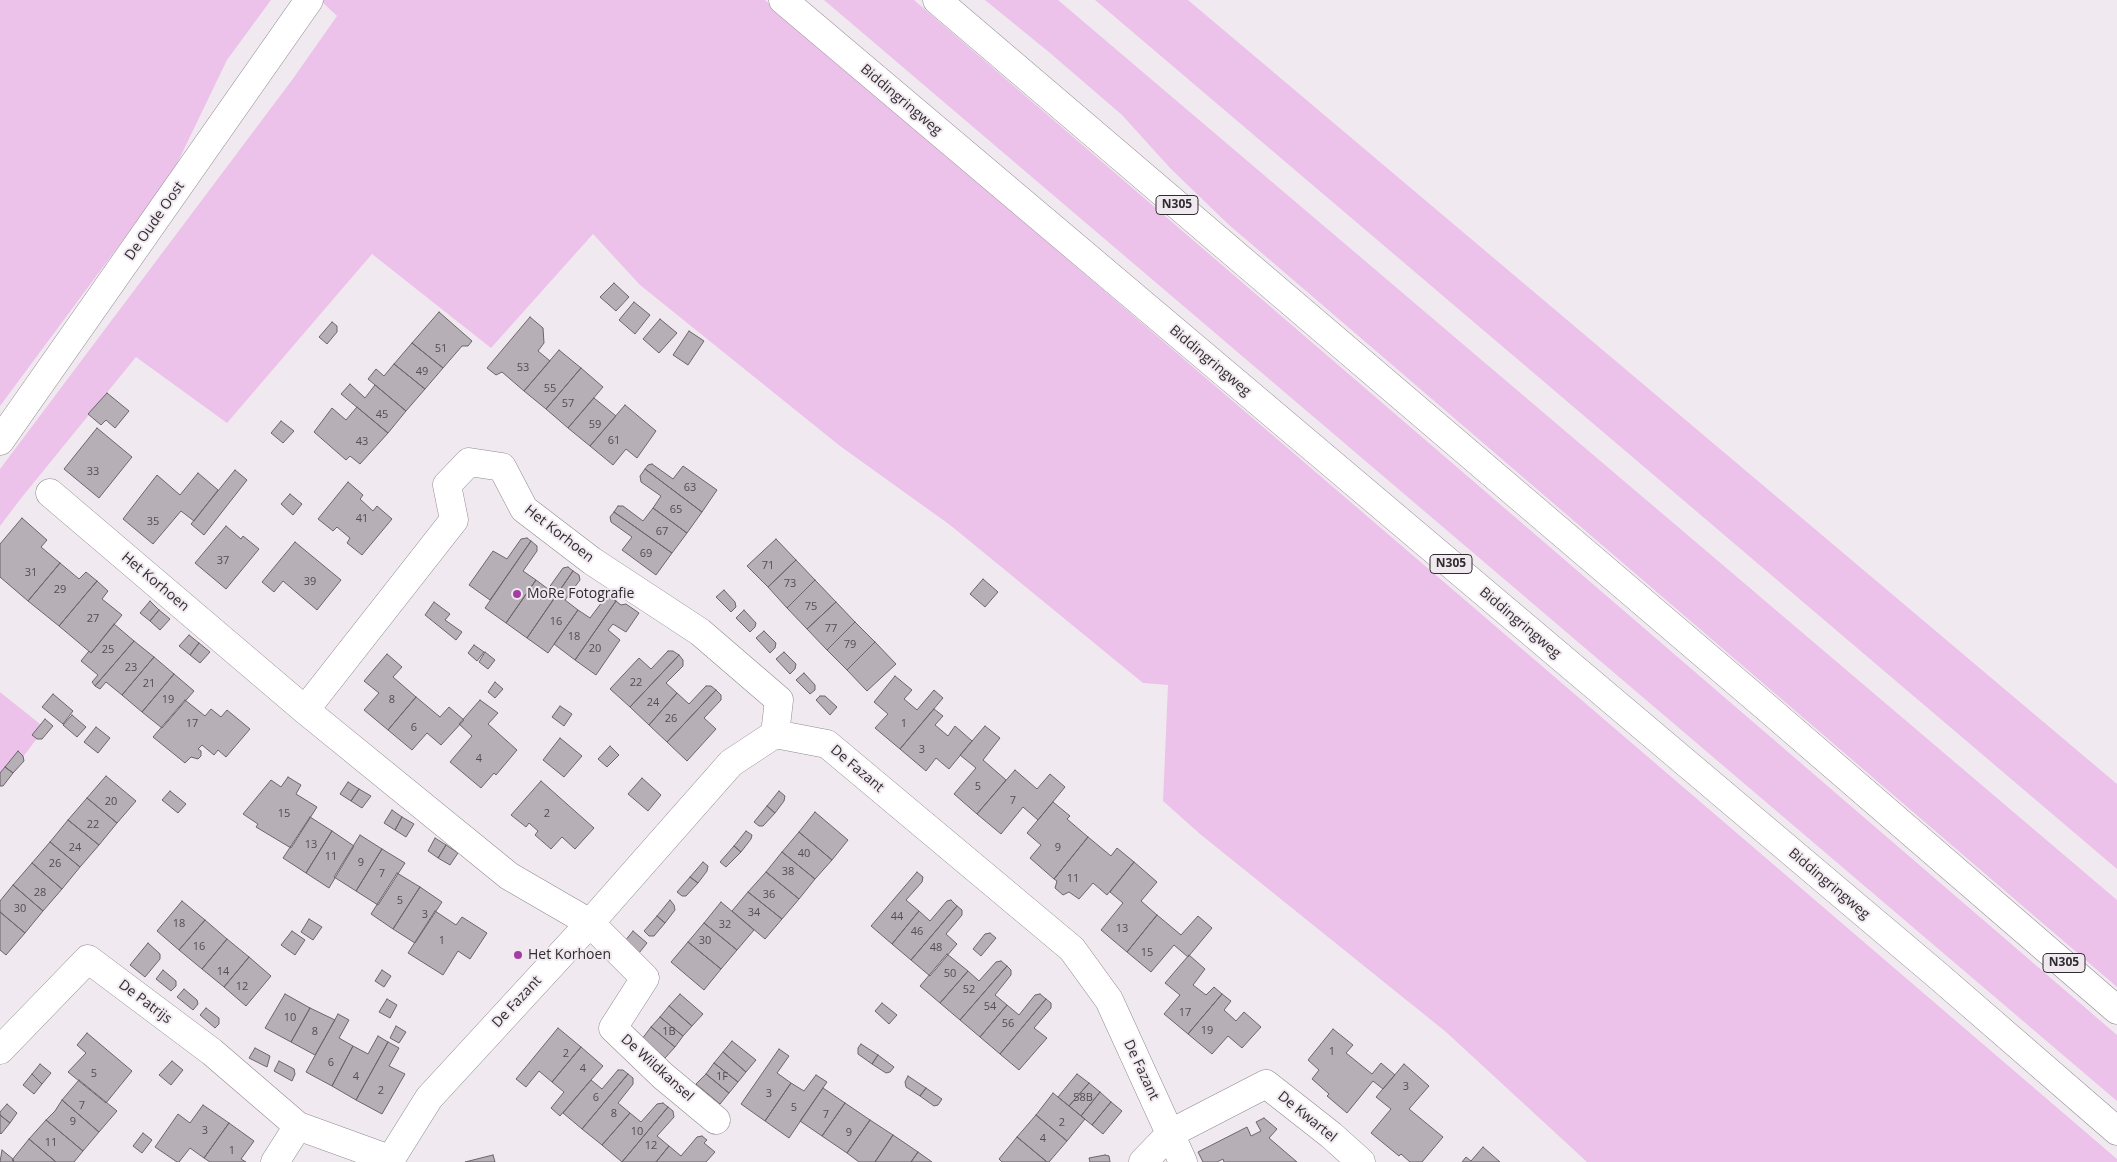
<!DOCTYPE html>
<style>
body{margin:0}
canvas{display:block;background:#f1e9f0}
</style>
<canvas width="2117" height="1162"></canvas>
<script>
const c = document.querySelector('canvas').getContext('2d');
c.lineJoin = 'round';
function fill(path, color) { c.fillStyle = color; c.fill(path, 'evenodd'); }
const shape = rows => new Path2D(rows.map(r => 'M' + r).join(''));
function strokePath(path, color, width, dash) { c.strokeStyle = color; c.lineWidth = width; c.lineCap = dash ? 'butt' : 'round'; c.setLineDash(dash || []); c.stroke(path); }
function label(font, color, halo, rows, align = 'center') {
  c.font = font + ' "Open Sans",sans-serif'; c.lineWidth = 4; c.setLineDash([]); c.textBaseline = 'middle'; c.strokeStyle = halo; c.fillStyle = color; for (const [text, x, y, turn = 0] of rows) {
    c.save(); c.translate(x, y); c.rotate((+turn || 0) * Math.PI / 180); c.textAlign = isNaN(turn) ? turn : align; if (halo) c.strokeText(text, 0, 0); c.fillText(text, 0, 0); c.restore();
  }
}
fill(shape([
 [0,0,271,0,227,60,172,174,0,406],
 [320,0,765,0,2117,1159,2117,1162,1587,1162,1446,1032,1200,834,1163,801,1168,685,1143,683,950,525,840,446,640,285,593,234,491,348,372,254,227,423,136,357,22,497,0,526,0,469,292,80,337,16],
 [824,0,914,0,2117,1035,2117,1101],
 [985,0,1058,0,2117,900,2117,987,1228,224,1171,169,1122,115,1050,53],
 [1095,0,1188,0,2117,784,2117,869],
 [0,692,45,728,0,787]
]), '#edc2ea');
const building = shape([
 [614,283,629,297,616,311,600,297,614,283],
 [634,302,650,315,635,334,619,320,634,302],
 [439,312,472,341,468,346,462,346,443,368,412,343,439,312],
 [530,317,543,328,544,343,538,351,550,361,524,391,502,372,496,375,487,368,530,317],
 [660,319,677,333,659,353,643,339,660,319],
 [332,322,337,326,337,332,327,344,319,337,332,322],
 [689,331,704,341,688,365,673,355,689,331],
 [412,343,443,368,425,389,394,364,412,343],
 [559,350,581,368,546,409,524,391,559,350],
 [394,364,425,389,406,411,368,379,376,369,384,376,394,364],
 [581,368,603,387,568,428,546,409,581,368],
 [350,384,365,398,375,385,406,411,388,433,341,394,350,384],
 [107,393,129,411,115,428,106,420,101,425,88,414,107,393],
 [594,398,616,416,590,446,568,428,594,398],
 [625,405,656,431,637,458,626,449,613,465,590,446,625,405],
 [357,407,388,433,360,464,350,456,346,460,314,432,332,408,346,420,357,407],
 [281,421,294,431,283,443,271,433,281,421],
 [97,428,132,457,99,498,64,469,97,428],
 [652,464,673,479,683,466,717,490,702,512,645,469,648,465,652,464],
 [645,469,702,512,687,533,653,508,661,496,641,482,640,476,645,469],
 [235,470,247,480,204,535,191,524,235,470],
 [198,473,218,490,194,521,181,511,153,544,123,519,157,475,180,495,198,473],
 [348,482,363,495,360,499,373,511,377,506,392,519,362,555,347,543,350,538,337,527,333,531,318,519,348,482],
 [290,494,302,504,293,515,281,504,290,494],
 [618,506,623,506,643,521,653,508,687,533,672,553,614,512,618,506],
 [614,512,672,553,656,575,622,550,632,537,611,522,610,517,614,512],
 [22,518,47,540,41,547,60,563,28,601,0,577,0,544,22,518],
 [226,526,241,539,243,536,259,549,226,589,195,563,226,526],
 [527,538,531,541,490,600,469,585,493,551,507,559,521,539,527,538],
 [776,539,796,560,768,587,747,566,776,539],
 [531,541,537,546,537,551,523,571,536,580,506,623,485,608,531,541],
 [295,542,341,580,317,610,283,581,274,592,262,582,295,542],
 [796,560,815,580,787,608,768,587,796,560],
 [60,563,79,579,86,572,97,581,59,626,28,601,60,563],
 [568,567,573,571,527,638,506,623,536,580,548,589,563,568,568,567],
 [573,571,579,575,580,580,565,600,578,610,548,653,527,638,573,571],
 [983,579,998,592,985,607,970,594,983,579],
 [815,580,836,602,807,629,787,608,815,580],
 [97,581,108,591,102,599,122,615,91,653,59,626,97,581],
 [724,590,735,602,736,607,731,612,716,597,724,590],
 [610,597,616,601,575,660,554,644,578,610,590,618,605,598,610,597],
 [150,601,159,610,150,621,140,613,150,601],
 [616,601,621,605,626,604,639,613,626,632,613,624,608,630,620,640,596,675,575,660,616,601],
 [434,602,450,614,445,620,462,632,456,640,425,615,434,602],
 [836,602,855,622,827,650,807,629,836,602],
 [159,610,170,619,160,630,150,621,159,610],
 [744,610,756,623,755,627,750,632,736,618,744,610],
 [855,622,875,642,847,670,827,650,855,622],
 [114,624,134,641,95,686,92,682,98,675,81,661,89,651,91,653,114,624],
 [764,631,776,643,775,648,770,653,756,638,764,631],
 [189,635,199,643,190,655,179,646,189,635],
 [134,641,154,657,122,695,106,682,100,689,95,686,134,641],
 [875,642,896,664,867,691,847,670,875,642],
 [199,643,210,652,200,663,190,655,199,643],
 [474,645,484,652,477,661,468,653,474,645],
 [668,651,673,651,679,655,630,707,610,689,639,658,651,669,668,651],
 [485,652,495,660,488,669,479,662,485,652],
 [784,652,796,664,795,669,790,674,776,659,784,652],
 [387,654,402,667,393,677,416,697,388,730,364,710,379,693,364,681,387,654],
 [679,655,683,660,683,666,666,683,677,693,649,725,630,707,679,655],
 [154,657,174,674,142,712,122,695,154,657],
 [804,673,815,685,815,690,810,694,796,680,804,673],
 [174,674,194,691,162,728,142,712,174,674],
 [895,676,912,690,904,699,917,710,934,690,943,698,900,749,875,728,888,714,874,702,895,676],
 [495,682,503,689,495,698,488,692,495,682],
 [706,686,711,686,716,690,667,742,649,725,677,693,689,704,706,686],
 [716,690,721,695,721,700,704,718,716,729,687,761,667,742,716,690],
 [53,694,73,711,63,724,42,707,53,694],
 [820,696,825,696,837,707,830,715,816,700,820,696],
 [416,697,440,717,449,707,464,720,441,745,427,733,412,750,388,730,416,697],
 [185,700,205,716,211,709,221,717,227,710,250,729,226,757,218,750,214,755,202,745,198,749,201,751,201,756,198,759,191,757,185,763,153,737,185,700],
 [480,700,498,713,488,724,517,750,496,775,494,773,481,788,450,762,472,736,459,724,480,700],
 [560,706,572,714,564,726,552,717,560,706],
 [934,709,943,716,935,725,948,736,955,726,972,741,949,769,936,758,926,771,900,749,934,709],
 [72,715,86,727,77,737,63,725,72,715],
 [45,719,53,726,42,739,37,739,32,735,45,719],
 [985,726,1000,738,983,760,1006,780,977,814,954,794,976,768,960,755,985,726],
 [96,727,110,738,98,753,84,742,96,727],
 [560,738,582,756,564,777,543,760,560,738],
 [610,746,619,755,607,767,598,759,610,746],
 [18,751,23,756,24,761,13,773,5,767,18,751],
 [5,767,13,773,3,786,0,786,0,773,5,767],
 [1015,770,1037,789,1050,774,1065,787,1038,820,1023,807,1001,834,977,814,1015,770],
 [106,776,136,801,117,823,87,798,106,776],
 [288,777,301,785,296,794,317,807,291,848,256,827,258,824,243,814,271,780,281,787,288,777],
 [642,778,661,795,648,811,628,794,642,778],
 [541,781,594,828,575,849,562,837,551,849,535,835,538,831,529,823,526,827,511,815,541,781],
 [348,782,359,789,351,801,340,794,348,782],
 [359,789,371,796,362,808,351,801,359,789],
 [170,791,186,804,178,813,162,800,170,791],
 [779,791,785,796,784,801,775,813,767,806,779,791],
 [87,798,117,823,99,845,68,820,87,798],
 [1053,802,1070,816,1067,819,1088,837,1054,879,1030,858,1041,845,1027,833,1053,802],
 [767,806,775,813,763,826,759,826,754,822,767,806],
 [392,810,402,817,395,830,384,823,392,810],
 [815,812,848,840,832,860,799,832,815,812],
 [310,817,332,831,306,873,283,858,310,817],
 [402,817,414,824,406,837,395,830,402,817],
 [68,820,99,845,80,867,50,842,68,820],
 [332,831,354,846,329,888,306,873,332,831],
 [746,831,752,835,751,839,741,852,734,846,746,831],
 [799,832,832,860,815,879,782,852,799,832],
 [360,835,382,849,356,891,334,877,360,835],
 [1088,837,1111,856,1117,848,1134,862,1107,895,1093,883,1079,899,1069,892,1063,895,1055,888,1057,881,1054,879,1088,837],
 [435,838,446,845,438,858,428,851,435,838],
 [50,842,80,867,62,889,32,863,50,842],
 [446,845,458,853,450,865,438,858,446,845],
 [734,846,741,852,726,867,720,862,734,846],
 [382,849,405,863,378,905,356,891,382,849],
 [782,852,815,879,799,899,766,872,782,852],
 [703,862,708,866,707,871,698,883,690,877,703,862],
 [1134,862,1157,882,1141,901,1157,915,1127,952,1101,930,1123,903,1110,892,1134,862],
 [32,863,62,889,43,911,13,885,32,863],
 [766,872,799,899,782,919,748,892,766,872],
 [917,872,923,877,922,882,906,900,919,911,892,944,871,926,917,872],
 [397,873,420,887,393,929,371,914,397,873],
 [690,877,698,883,686,896,682,896,677,892,690,877],
 [13,885,43,911,25,933,0,912,0,901,13,885],
 [420,887,442,902,415,943,393,929,420,887],
 [748,892,782,919,765,939,732,911,748,892],
 [670,900,674,905,675,910,665,923,657,916,670,900],
 [951,900,957,906,911,960,892,944,919,911,930,921,947,901,951,900],
 [182,901,205,920,179,950,157,931,182,901],
 [721,902,754,930,737,950,704,923,721,902],
 [957,906,962,910,962,915,946,934,957,944,930,976,911,960,957,906],
 [435,911,456,925,462,917,487,933,470,959,458,951,443,975,408,953,435,911],
 [0,912,25,933,6,955,0,950,0,912],
 [1157,915,1181,935,1198,916,1212,928,1188,957,1174,945,1151,972,1127,952,1157,915],
 [657,916,665,923,654,936,649,936,644,931,657,916],
 [309,919,322,927,313,940,301,932,309,919],
 [205,920,227,939,202,969,179,950,205,920],
 [704,923,737,950,721,969,688,942,704,923],
 [292,931,305,940,295,955,281,945,292,931],
 [633,931,647,943,639,953,625,941,633,931],
 [990,933,996,938,981,956,973,949,985,934,990,933],
 [227,939,249,957,224,987,202,969,227,939],
 [688,942,721,969,704,990,671,962,688,942],
 [148,943,160,954,160,959,145,977,130,965,148,943],
 [947,954,968,971,940,1003,920,986,947,954],
 [1189,955,1205,969,1193,985,1206,995,1214,987,1222,994,1188,1034,1164,1014,1180,995,1165,983,1189,955],
 [249,957,271,976,246,1006,224,987,249,957],
 [1001,961,1007,966,960,1020,940,1003,968,971,979,981,996,962,1001,961],
 [1007,966,1011,970,1011,975,995,995,1007,1005,980,1037,960,1020,1007,966],
 [163,970,176,981,176,986,171,991,156,979,163,970],
 [382,970,391,976,384,987,375,981,382,970],
 [184,989,197,1000,198,1004,193,1010,177,997,184,989],
 [285,994,310,1008,291,1042,265,1028,285,994],
 [680,994,703,1014,692,1026,669,1006,680,994],
 [1040,994,1046,999,1000,1054,980,1037,1007,1005,1019,1015,1035,995,1040,994],
 [1222,994,1231,1001,1224,1010,1236,1021,1244,1012,1261,1027,1242,1048,1228,1036,1212,1054,1188,1034,1222,994],
 [387,999,397,1005,390,1018,379,1012,387,999],
 [1046,999,1051,1003,1051,1008,1034,1028,1047,1038,1019,1070,1000,1054,1046,999],
 [882,1003,897,1015,889,1024,875,1011,882,1003],
 [669,1006,692,1026,683,1036,660,1017,669,1006],
 [206,1008,219,1018,219,1024,215,1028,200,1015,206,1008],
 [310,1008,335,1020,315,1055,291,1042,310,1008],
 [338,1014,349,1020,339,1038,353,1046,332,1086,306,1072,338,1014],
 [660,1017,683,1036,675,1047,651,1027,660,1017],
 [396,1026,406,1032,399,1043,390,1038,396,1026],
 [651,1027,675,1047,665,1058,642,1039,651,1027],
 [558,1028,581,1047,552,1082,539,1071,526,1087,516,1079,558,1028],
 [1333,1029,1353,1045,1346,1053,1372,1074,1381,1063,1395,1075,1383,1089,1373,1081,1347,1113,1327,1096,1329,1094,1312,1079,1319,1070,1308,1060,1333,1029],
 [87,1033,132,1071,106,1103,68,1072,86,1053,77,1045,87,1033],
 [378,1036,388,1042,356,1100,332,1086,353,1046,368,1054,378,1036],
 [732,1041,756,1060,746,1072,723,1052,732,1041],
 [388,1042,399,1048,389,1066,405,1074,382,1114,356,1100,388,1042],
 [861,1044,878,1055,872,1064,858,1054,858,1048,861,1044],
 [581,1047,603,1066,560,1116,551,1108,564,1092,552,1082,581,1047],
 [255,1048,270,1056,267,1067,249,1058,255,1048],
 [779,1049,789,1056,777,1073,791,1083,765,1121,741,1104,779,1049],
 [723,1052,746,1072,738,1082,714,1063,723,1052],
 [878,1055,894,1067,890,1072,886,1073,872,1064,878,1055],
 [172,1061,183,1070,171,1085,159,1075,172,1061],
 [279,1061,294,1069,295,1074,292,1081,274,1071,279,1061],
 [714,1063,738,1082,729,1093,706,1074,714,1063],
 [40,1064,51,1073,42,1084,32,1074,40,1064],
 [1404,1064,1429,1086,1409,1109,1443,1137,1422,1162,1410,1162,1401,1154,1399,1156,1371,1133,1391,1109,1376,1097,1404,1064],
 [618,1070,623,1070,628,1074,582,1129,563,1113,591,1080,602,1089,618,1070],
 [32,1074,42,1084,34,1094,23,1085,32,1074],
 [628,1074,633,1078,633,1084,618,1103,630,1113,602,1145,582,1129,628,1074],
 [706,1074,729,1093,720,1104,696,1084,706,1074],
 [1077,1074,1089,1083,1069,1106,1058,1097,1077,1074],
 [816,1075,827,1082,789,1138,765,1121,791,1083,804,1091,816,1075],
 [908,1076,926,1088,920,1096,906,1087,905,1082,908,1076],
 [79,1080,117,1111,99,1132,62,1100,79,1080],
 [1089,1083,1100,1092,1081,1116,1069,1106,1089,1083],
 [823,1088,845,1103,822,1136,800,1121,823,1088],
 [926,1088,942,1099,938,1105,934,1106,920,1096,926,1088],
 [1100,1092,1111,1102,1092,1125,1081,1116,1100,1092],
 [1053,1093,1085,1119,1067,1141,1036,1115,1053,1093],
 [62,1100,99,1132,83,1151,46,1120,55,1111,62,1100],
 [1111,1102,1122,1111,1103,1134,1092,1125,1111,1102],
 [663,1103,668,1107,622,1162,602,1145,630,1113,641,1122,657,1104,663,1103],
 [845,1103,870,1120,847,1153,822,1136,845,1103],
 [7,1104,17,1113,10,1123,0,1115,0,1112,7,1104],
 [203,1105,229,1123,204,1158,190,1148,179,1162,177,1162,155,1147,178,1114,190,1123,203,1105],
 [668,1107,673,1111,674,1117,657,1136,669,1146,656,1162,622,1162,668,1107],
 [0,1115,10,1123,1,1134,0,1133,0,1115],
 [1036,1115,1067,1141,1049,1162,1047,1162,1017,1137,1036,1115],
 [1264,1118,1277,1129,1269,1138,1297,1162,1224,1162,1223,1159,1217,1162,1203,1162,1198,1152,1247,1127,1251,1136,1261,1131,1256,1122,1264,1118],
 [46,1120,83,1151,74,1162,56,1162,29,1139,46,1120],
 [870,1120,893,1135,875,1162,859,1162,847,1153,870,1120],
 [229,1123,254,1141,241,1159,246,1162,210,1162,204,1158,229,1123],
 [143,1133,152,1140,142,1153,133,1146,143,1133],
 [893,1135,918,1152,911,1162,875,1162,893,1135],
 [702,1136,707,1140,704,1143,715,1152,706,1162,656,1162,669,1146,681,1156,697,1137,702,1136],
 [1017,1137,1047,1162,1002,1162,999,1159,1017,1137],
 [29,1139,56,1162,14,1162,12,1160,29,1139],
 [1483,1147,1500,1162,1462,1162,1466,1157,1471,1161,1483,1147],
 [2,1150,13,1159,14,1162,0,1162,2,1150],
 [918,1152,932,1162,911,1162,918,1152],
 [493,1155,495,1162,465,1162,493,1155],
 [1105,1155,1109,1156,1110,1162,1090,1162,1089,1158,1105,1155]
]);
fill(building, '#b6afb5');
strokePath(building, '#6c656b', 1);
const street = shape([
 [0,441,309,0],
 [50,493,305,710,509,876,590,923,645,978,613,1028,663,1076,716,1120],
 [305,710,454,520,447,485,469,462,502,467,524,509,592,561,700,632,779,700,775,734],
 [0,1050,88,959,212,1052,298,1126,389,1159],
 [275,1162,298,1126],
 [389,1162,429,1098,590,923,731,763,775,734,827,744,1072,949,1109,1000,1183,1162],
 [1143,1162,1171,1133,1266,1084,1331,1135,1361,1162]
]);
const primary = shape([
 [783,0,1936,974,2117,1131],
 [937,0,1766,707,2117,1010]
]);
strokePath(street, '#908990', 29);
strokePath(primary, '#908990', 29);
strokePath(street, '#fff', 28);
strokePath(primary, '#fff', 28);
for (const [x, y, r, color] of [
 [517,594,5,"#a43ea2"],
 [518,955,5,"#a43ea2"]
]) { const dot = new Path2D(); dot.arc(x, y, r, 0, 2 * Math.PI); c.fillStyle = color; c.fill(dot); strokePath(dot, '#f1e9f0', 2); }
label('11px', '#524e51', null, [
 ["51",441,349],
 ["53",523,368],
 ["49",422,372],
 ["55",550,389],
 ["57",568,404],
 ["45",382,415],
 ["59",595,425],
 ["61",614,441],
 ["43",362,442],
 ["33",93,472],
 ["63",690,488],
 ["65",676,510],
 ["41",362,519],
 ["35",153,522],
 ["67",662,532],
 ["69",646,554],
 ["37",223,561],
 ["71",768,566],
 ["31",31,573],
 ["39",310,582],
 ["73",790,584],
 ["29",60,590],
 ["75",811,607],
 ["27",93,619],
 ["16",556,622],
 ["77",831,629],
 ["18",574,637],
 ["79",850,645],
 ["20",595,649],
 ["25",108,650],
 ["23",131,668],
 ["22",636,683],
 ["21",149,684],
 ["19",168,700],
 ["8",392,700],
 ["24",653,703],
 ["26",671,719],
 ["17",192,724],
 ["1",904,724],
 ["6",414,728],
 ["3",922,750],
 ["4",479,759],
 ["5",978,787],
 ["7",1013,801],
 ["20",111,802],
 ["15",284,814],
 ["2",547,814],
 ["22",93,825],
 ["13",311,845],
 ["24",75,848],
 ["9",1058,848],
 ["40",804,854],
 ["11",331,857],
 ["9",361,863],
 ["26",55,864],
 ["38",788,872],
 ["7",382,874],
 ["11",1073,879],
 ["28",40,893],
 ["36",769,895],
 ["5",400,901],
 ["30",20,909],
 ["34",754,913],
 ["3",425,915],
 ["44",897,917],
 ["18",179,924],
 ["32",725,925],
 ["13",1122,929],
 ["46",917,932],
 ["1",442,941],
 ["30",705,941],
 ["16",199,947],
 ["48",936,948],
 ["15",1147,953],
 ["14",223,972],
 ["50",950,974],
 ["12",242,987],
 ["52",969,990],
 ["54",990,1007],
 ["17",1185,1013],
 ["10",290,1018],
 ["56",1008,1024],
 ["19",1207,1031],
 ["8",315,1032],
 ["1B",669,1032],
 ["1",1332,1052],
 ["2",566,1054],
 ["6",331,1063],
 ["4",583,1069],
 ["5",94,1074],
 ["4",356,1077],
 ["1F",722,1077],
 ["3",1406,1087],
 ["2",381,1091],
 ["3",769,1094],
 ["6",596,1098],
 ["58B",1083,1098],
 ["7",82,1106],
 ["5",794,1108],
 ["8",614,1114],
 ["7",826,1115],
 ["9",73,1122],
 ["2",1062,1123],
 ["3",205,1131],
 ["10",637,1132],
 ["9",849,1133],
 ["4",1043,1139],
 ["11",51,1143],
 ["12",651,1146],
 ["1",232,1151]
]);
for (const [x, y, w] of [
 [1177,205,42],
 [1451,564,42],
 [2064,963,42]
]) { const box = new Path2D(); box.roundRect(x - w / 2, y - 9.5, w, 19, 4); c.fillStyle = '#f1e9f0'; c.fill(box); strokePath(box, '#302d30', 1); }
label('bold 12px', '#302d30', null, [
 ["N305",1177,205],
 ["N305",1451,564],
 ["N305",2064,963]
]);
label('14px', '#302d30', '#f1e9f0', [
 ["Biddingringweg",901,100,40],
 ["De Oude Oost",155,221,-55],
 ["Biddingringweg",1210,361,40],
 ["Het Korhoen",559,534,38],
 ["Het Korhoen",155,582,40],
 ["Biddingringweg",1520,623,40],
 ["De Fazant",857,769,40],
 ["Biddingringweg",1829,884,40],
 ["De Patrijs",145,1002,37],
 ["De Fazant",517,1002,-47],
 ["De Wildkansel",657,1068,42],
 ["De Fazant",1141,1070,65],
 ["De Kwartel",1307,1117,39]
]);
label('14px', '#302d30', '#f1e9f0', [
 ["MoRe Fotografie",527,594],
 ["Het Korhoen",528,955]
], 'left');
</script>
